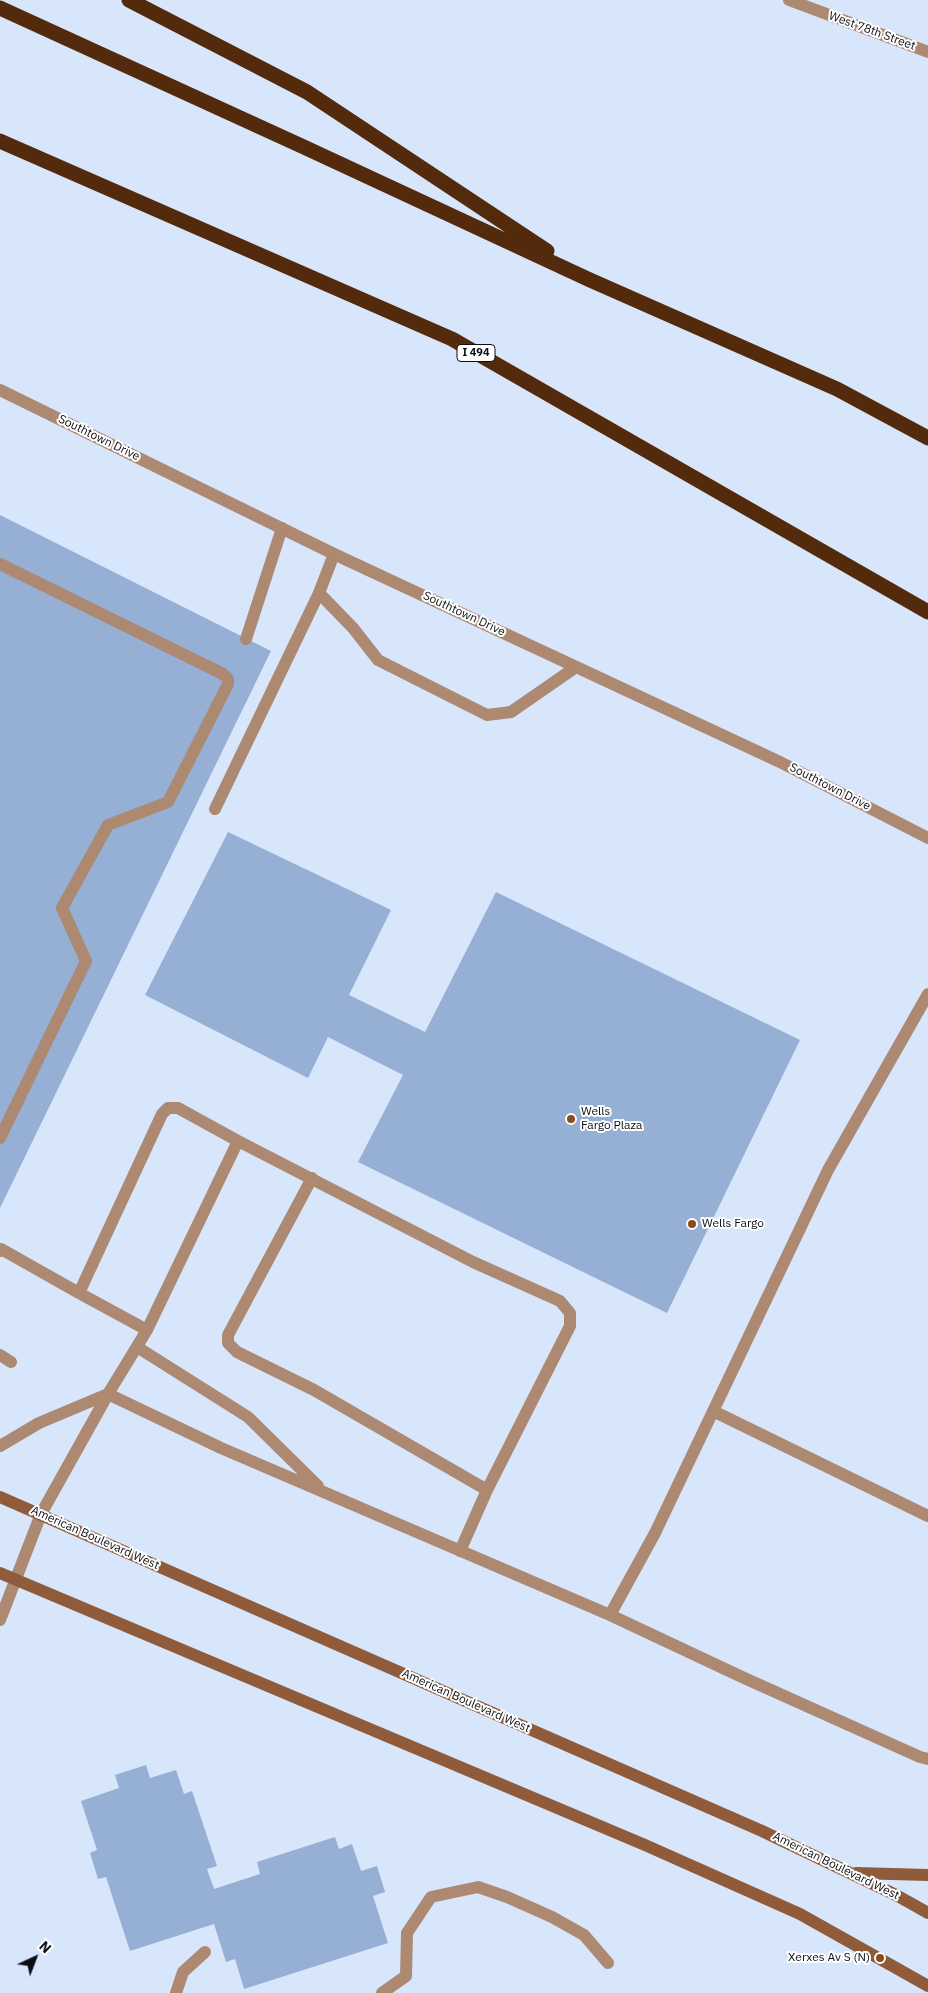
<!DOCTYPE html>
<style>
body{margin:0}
#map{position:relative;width:928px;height:1993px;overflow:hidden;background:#d8e6fc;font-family:"IBM Plex Sans",sans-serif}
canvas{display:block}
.north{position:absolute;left:10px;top:1933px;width:50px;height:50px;-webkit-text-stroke:4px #fff;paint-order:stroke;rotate:43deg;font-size:14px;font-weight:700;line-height:20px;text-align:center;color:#0a0f16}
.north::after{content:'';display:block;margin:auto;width:18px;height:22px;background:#0a0f16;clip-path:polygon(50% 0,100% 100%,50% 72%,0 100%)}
</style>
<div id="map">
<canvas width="928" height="1993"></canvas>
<div class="north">N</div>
</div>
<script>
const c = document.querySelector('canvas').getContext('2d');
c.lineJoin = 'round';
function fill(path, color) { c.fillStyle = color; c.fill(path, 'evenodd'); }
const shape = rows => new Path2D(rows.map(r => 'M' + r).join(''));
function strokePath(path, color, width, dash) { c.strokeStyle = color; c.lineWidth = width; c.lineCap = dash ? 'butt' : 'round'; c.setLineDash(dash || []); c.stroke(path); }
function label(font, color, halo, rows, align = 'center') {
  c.font = font + ' "IBM Plex Sans",sans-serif'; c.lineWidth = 4; c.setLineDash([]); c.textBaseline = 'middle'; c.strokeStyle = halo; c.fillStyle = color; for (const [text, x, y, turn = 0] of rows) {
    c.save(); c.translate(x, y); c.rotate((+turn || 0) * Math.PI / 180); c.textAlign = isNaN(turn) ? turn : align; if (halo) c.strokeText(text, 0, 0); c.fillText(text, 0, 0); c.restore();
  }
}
fill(shape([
 [0,515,271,651,0,1208],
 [228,832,391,910,349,995,425,1032,496,892,800,1040,667,1313,358,1162,403,1075,328,1037,308,1078,145,995],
 [146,1765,150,1778,176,1770,184,1794,192,1791,217,1866,207,1869,214,1889,260,1874,257,1862,335,1837,339,1849,352,1844,361,1871,377,1866,385,1892,373,1896,388,1943,244,1989,235,1959,226,1962,214,1924,130,1951,106,1877,98,1879,90,1853,97,1850,81,1801,119,1788,115,1775]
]), '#95afd5');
strokePath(shape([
 [334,554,319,593,353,628,378,660,487,715,511,712,576,667],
 [0,564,223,674,228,679,228,684,168,802,108,825,62,908,86,961,0,1138],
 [246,639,282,528],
 [215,809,319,593],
 [928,994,828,1170,655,1533,610,1615,742,1677,920,1757,928,1759],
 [238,1141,473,1262,560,1301,570,1313,570,1326,487,1490],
 [312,1178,228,1335,228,1343,237,1352,314,1390,487,1490,460,1551],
 [0,1251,1,1249,79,1293],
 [137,1347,248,1417,318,1486],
 [0,1355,11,1362],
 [713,1411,928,1516],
 [0,1446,39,1423,108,1394,147,1330,238,1141,178,1108,168,1108,162,1114,79,1293,147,1330],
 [41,1514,108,1394,221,1448,610,1615],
 [176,1993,183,1972,205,1952],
 [382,1993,406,1976,407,1933,431,1897,478,1887,507,1897,552,1917,584,1935,608,1963]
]), '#ad8972', 12);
strokePath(shape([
 [0,390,334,554,780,762,928,838],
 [0,1620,41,1514]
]), '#ad8972', 12);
strokePath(shape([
 [789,0,928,52]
]), '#ad8972', 12);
strokePath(shape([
 [0,1497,762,1831,896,1895,928,1913],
 [0,1573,645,1845,800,1914,928,1986],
 [856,1873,928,1875]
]), '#8f5b3a', 12);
strokePath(shape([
 [129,0,307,92,547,251],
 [0,8,306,148,590,280,837,389,928,438],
 [0,141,452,339,928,612]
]), '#532a0c', 15);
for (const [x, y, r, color] of [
 [571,1119,5,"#8d4b19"],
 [692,1224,5,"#8d4b19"],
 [880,1958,5,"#8d4b19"]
]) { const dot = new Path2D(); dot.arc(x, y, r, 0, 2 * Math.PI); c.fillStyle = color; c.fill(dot); strokePath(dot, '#fff', 2); }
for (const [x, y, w] of [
 [476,353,38]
]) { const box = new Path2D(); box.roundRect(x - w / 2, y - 8.5, w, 17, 4); c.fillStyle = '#fff'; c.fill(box); strokePath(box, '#0a0f16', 1); }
label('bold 11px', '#0a0f16', null, [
 ["I 494",476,353]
]);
label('12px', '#0a0f16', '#fff', [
 ["West 78th Street",872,31,20],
 ["Southtown Drive",99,438,26],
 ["Southtown Drive",464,614,25],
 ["Southtown Drive",830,787,27],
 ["American Boulevard West",95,1538,24],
 ["American Boulevard West",466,1701,24],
 ["American Boulevard West",836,1866,26]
]);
label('12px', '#0a0f16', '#fff', [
 ["Wells",581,1112],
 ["Fargo Plaza",581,1126],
 ["Wells Fargo",702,1224],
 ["Xerxes Av S (N)",870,1958,"right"]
], 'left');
</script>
